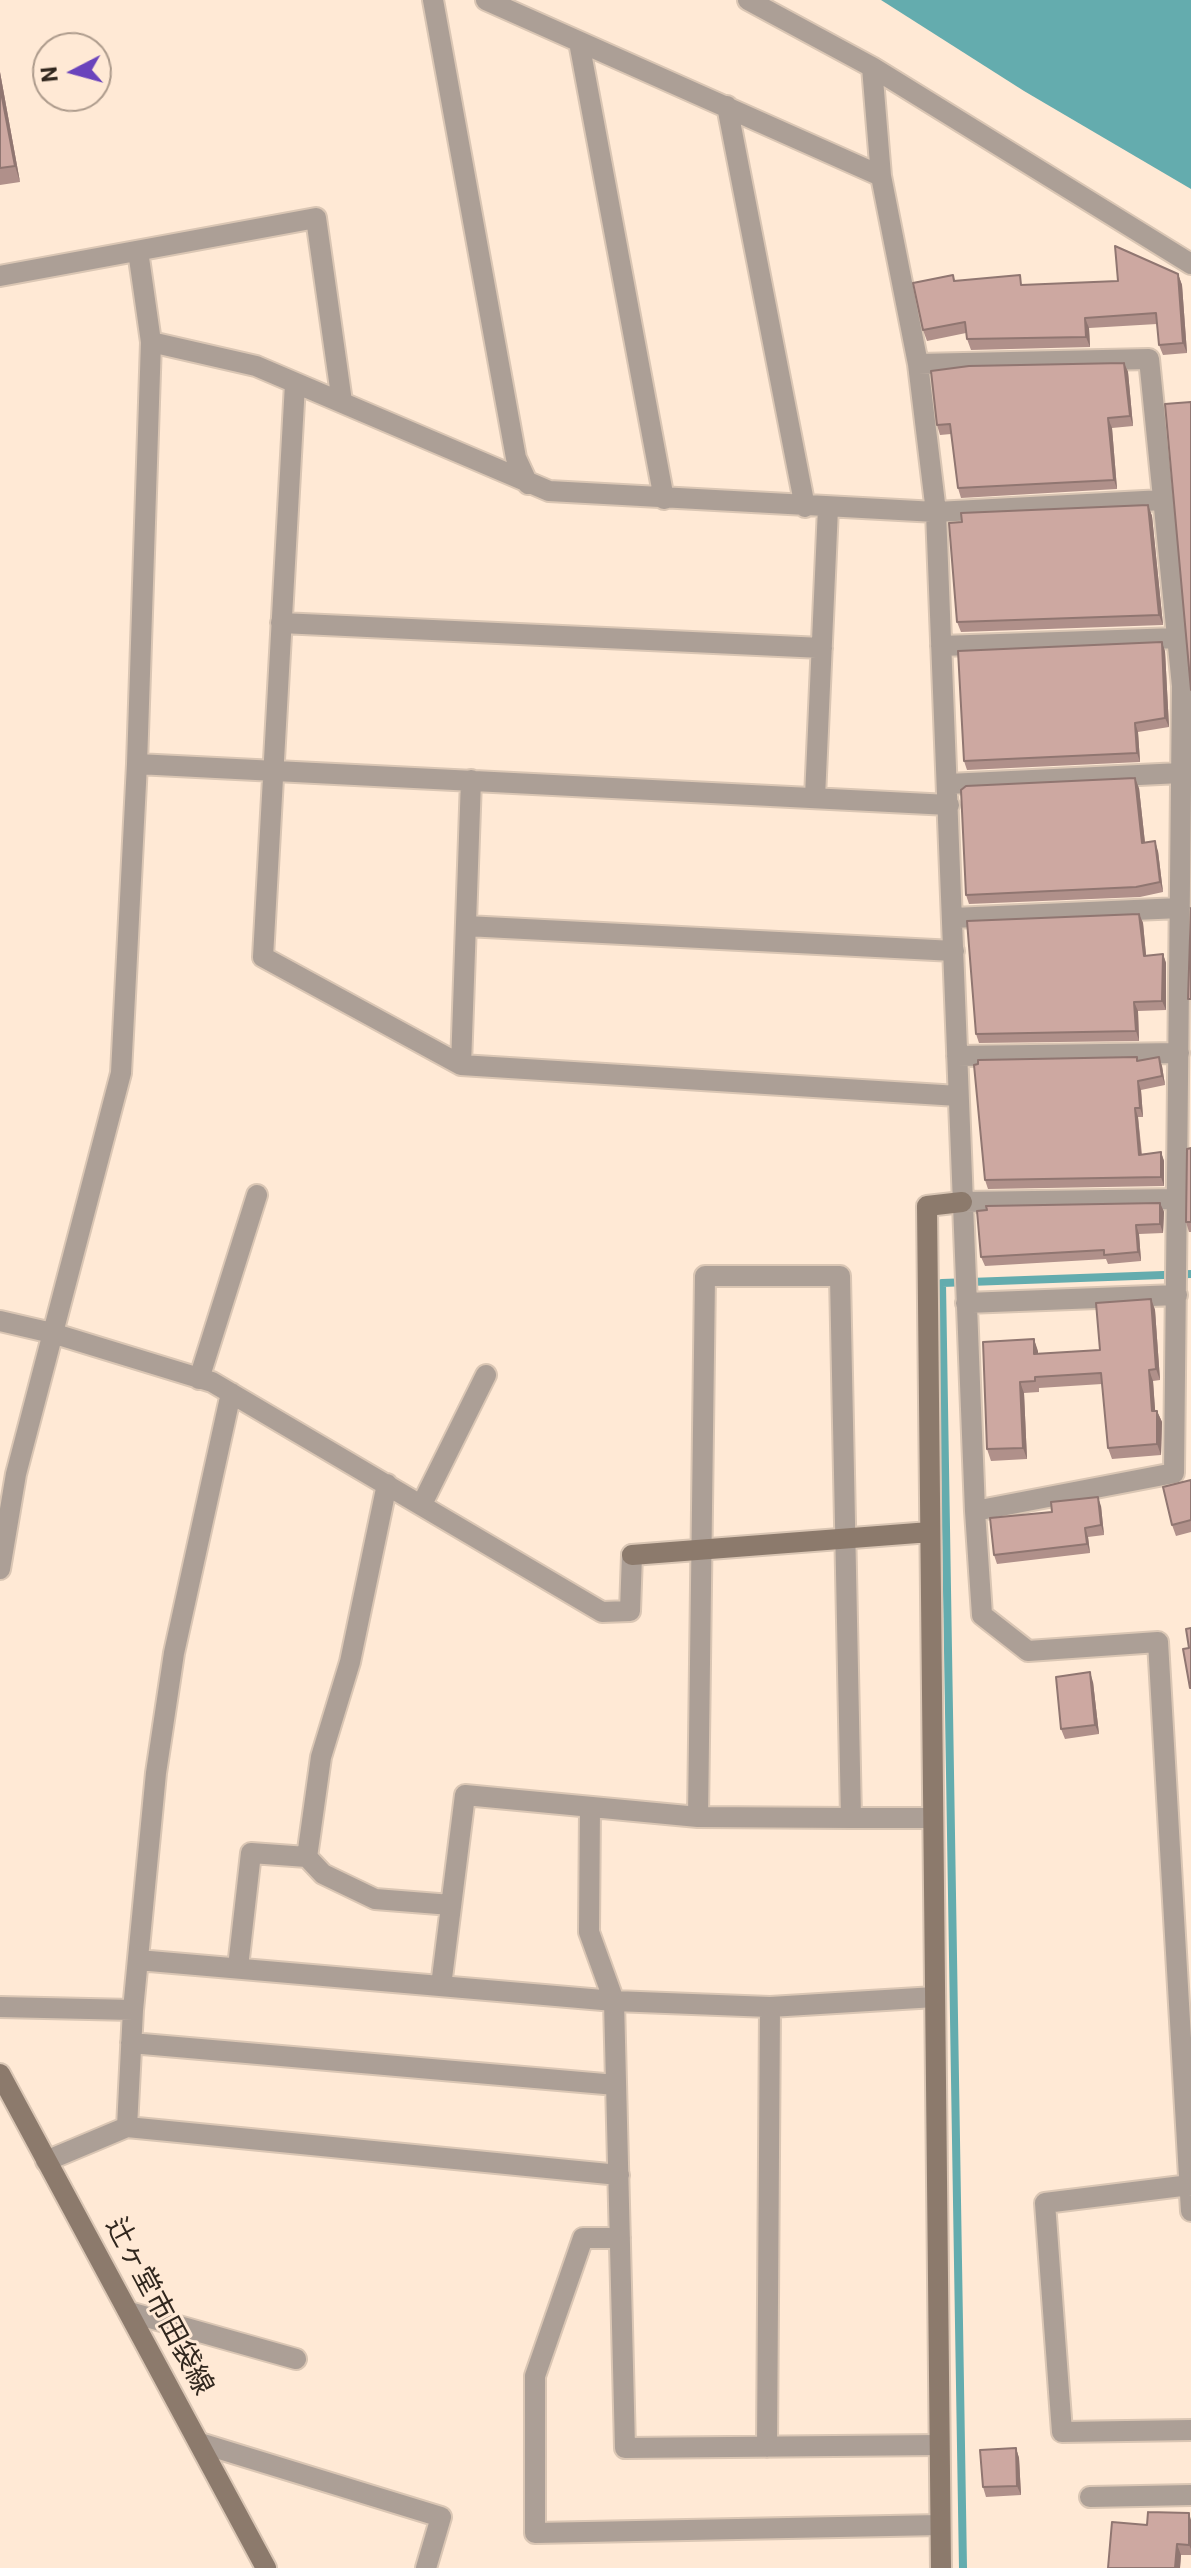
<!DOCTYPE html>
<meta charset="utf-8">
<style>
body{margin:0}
#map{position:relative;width:1191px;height:2568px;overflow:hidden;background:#ffe9d5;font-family:Roboto,sans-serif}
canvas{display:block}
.north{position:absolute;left:32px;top:32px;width:80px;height:80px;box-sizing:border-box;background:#ffe9d5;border:2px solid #ad9b8c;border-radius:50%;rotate:264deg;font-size:22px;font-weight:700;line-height:32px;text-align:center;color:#31271e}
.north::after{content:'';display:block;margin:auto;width:28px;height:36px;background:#6a43bc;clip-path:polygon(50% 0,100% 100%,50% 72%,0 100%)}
</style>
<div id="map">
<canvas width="1191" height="2568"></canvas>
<div class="north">N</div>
</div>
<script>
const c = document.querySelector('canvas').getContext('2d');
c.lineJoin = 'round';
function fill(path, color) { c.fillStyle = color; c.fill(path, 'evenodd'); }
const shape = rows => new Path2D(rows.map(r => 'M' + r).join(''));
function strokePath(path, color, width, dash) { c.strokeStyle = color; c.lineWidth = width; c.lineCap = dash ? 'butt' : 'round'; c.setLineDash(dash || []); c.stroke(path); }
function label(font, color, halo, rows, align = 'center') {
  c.font = font + ' Roboto,"Noto Sans JP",sans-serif'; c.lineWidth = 6; c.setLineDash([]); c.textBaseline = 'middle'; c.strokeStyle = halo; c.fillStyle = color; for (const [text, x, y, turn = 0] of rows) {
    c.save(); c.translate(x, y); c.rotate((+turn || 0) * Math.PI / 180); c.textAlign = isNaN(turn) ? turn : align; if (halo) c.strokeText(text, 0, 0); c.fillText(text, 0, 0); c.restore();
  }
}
fill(shape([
 [881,0,1191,0,1191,189,1024,91]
]), '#64acae');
strokePath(shape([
 [963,2568,942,1283,1191,1274]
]), '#64acae', 8);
const street = shape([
 [433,0,516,458,528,484],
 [486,0,881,176],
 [748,0,872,67,1191,264],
 [579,42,664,499],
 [872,67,881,176,918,364,936,512,975,1511,1174,1473,1182,686,1149,359,918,364],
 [727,106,805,507],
 [0,276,316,218,342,402],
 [151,342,256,366,549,491,936,512,1163,500],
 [295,384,263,957,461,1065,958,1096],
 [281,623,822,648],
 [941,646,1177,638],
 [137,764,949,805],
 [948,784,1181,773],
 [815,797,828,508],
 [953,918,1180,908],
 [466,926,954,951],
 [957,1056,1179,1053],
 [461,1065,471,780],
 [962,1202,1178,1199],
 [966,1303,1177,1295],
 [0,1321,52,1333,212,1382,602,1612,630,1611,632,1555],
 [199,1379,257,1195],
 [422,1504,486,1375],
 [975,1511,982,1615,1028,1651,1158,1642,1191,2211],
 [0,1569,16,1474,121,1073,137,764,151,342,138,251],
 [590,1807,589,1932,614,2001,625,2448,939,2445],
 [851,1818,840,1276,705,1276,698,1817,851,1818,933,1818],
 [307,1857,323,1874,375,1899,451,1905],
 [138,1960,614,2001,770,2007,935,1997],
 [238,1967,251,1853,307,1857,321,1757,350,1662,387,1484],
 [441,1986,465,1795,698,1817],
 [0,2007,133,2010],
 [131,2043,616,2085],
 [127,2127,133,2010,156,1773,174,1653,231,1393],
 [46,2161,127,2127,619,2175],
 [1190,2185,1045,2203,1062,2432,1191,2430],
 [620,2238,583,2238,535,2376,535,2533,940,2525],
 [129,2312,296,2359],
 [200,2443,441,2517,426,2568],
 [767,2447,770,2007],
 [1090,2497,1191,2495]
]);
const secondary = shape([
 [632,1555,930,1532],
 [0,2074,266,2568],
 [941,2568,927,1206,962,1202]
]);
strokePath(street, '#dac6b4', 24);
strokePath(secondary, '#dac6b4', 24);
strokePath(street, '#ac9f96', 20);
strokePath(secondary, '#8c7a6c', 20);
fill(shape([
 [0,72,20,182,0,185],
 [1178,274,1182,285,1187,353,1163,355,1159,345,1157,324,1089,328,1090,347,971,350,967,339,966,333,927,341,923,330,953,275,955,281,1024,285,1118,281],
 [1124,363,1128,372,1133,426,1112,428,1117,489,961,498,958,488,951,434,940,435,937,425],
 [1148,505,1152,516,1163,625,961,632,957,622],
 [1165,651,1169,727,1138,732,1140,762,967,770,964,761],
 [1139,788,1145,843,1158,851,1163,892,1140,897,969,904,966,895],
 [1139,914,1143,923,1146,956,1163,954,1166,963,1166,1010,1138,1011,1139,1041,979,1043,976,1034],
 [1137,1057,1138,1061,1162,1066,1165,1085,1141,1090,1143,1117,1138,1117,1142,1154,1161,1152,1164,1161,1164,1186,988,1189,985,1180],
 [1191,1148,1191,1232,1189,1232,1186,1222],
 [1160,1203,1164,1212,1163,1233,1139,1234,1141,1261,1108,1264,1106,1259,985,1266,981,1257],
 [1151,1299,1155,1310,1160,1380,1153,1381,1155,1411,1157,1411,1162,1422,1161,1455,1112,1459,1108,1448,1102,1384,1039,1388,1039,1392,1024,1393,1027,1459,991,1461,987,1449,1034,1339,1038,1354,1100,1350],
 [1191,1480,1191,1532,1176,1536,1172,1525],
 [1101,1506,1104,1535,1088,1537,1090,1553,997,1564,994,1555],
 [1093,1682,1099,1734,1065,1739,1061,1729],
 [1016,2448,1019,2458,1021,2495,986,2497,983,2487],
 [1191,2520,1191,2555,1181,2555,1180,2568,1108,2568]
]), '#b0908a');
fill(shape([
 [0,72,20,182,15,166,0,87],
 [1178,274,1182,285,1187,353,1183,343],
 [1085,318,1089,328,1090,347,1086,337],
 [1124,363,1128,372,1133,426,1130,416],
 [1108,418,1112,428,1117,489,1114,480],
 [1148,505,1152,516,1163,625,1159,615],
 [1162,642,1165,651,1169,727,1165,718],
 [1135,723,1138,732,1140,762,1137,753],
 [1135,778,1139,788,1146,852,1142,843],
 [1155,841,1158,851,1163,892,1160,882],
 [1139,914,1143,923,1147,965,1144,956],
 [1163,954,1166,963,1166,1010,1162,1001],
 [1134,1002,1138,1011,1139,1041,1136,1031],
 [1159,1057,1162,1066,1165,1085,1162,1076],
 [1138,1081,1141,1090,1143,1117,1140,1108],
 [1135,1108,1138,1117,1142,1164,1139,1155],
 [1161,1152,1164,1161,1164,1186,1161,1177],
 [1160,1203,1164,1212,1163,1233,1160,1224],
 [1136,1225,1139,1234,1141,1261,1138,1252],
 [1151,1299,1155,1310,1160,1380,1156,1369],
 [1034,1339,1038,1351,1038,1365,1034,1354],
 [1149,1370,1153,1381,1156,1422,1152,1411],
 [1020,1382,1024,1393,1027,1459,1023,1448],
 [1157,1411,1162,1422,1161,1455,1157,1444],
 [1098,1497,1101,1506,1104,1535,1101,1525],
 [1085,1528,1088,1537,1090,1553,1087,1544],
 [1090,1672,1093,1682,1099,1734,1095,1725],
 [1016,2448,1019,2458,1021,2495,1017,2486],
 [1189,2513,1191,2520,1191,2549,1189,2545],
 [1177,2544,1181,2555,1180,2568,1175,2568]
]), '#907671');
const building = shape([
 [0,87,15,166,0,168,0,87],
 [1115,246,1178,274,1183,343,1159,345,1156,313,1085,318,1086,337,967,339,965,322,923,330,913,283,953,275,954,281,1020,275,1021,285,1118,281,1115,246],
 [1124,363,1130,416,1108,418,1114,480,958,488,950,424,937,425,931,371,969,366,1124,363],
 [1191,402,1191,690,1165,404,1191,402],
 [1148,505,1159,615,957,622,949,523,962,522,961,513,1148,505],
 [1162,642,1165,718,1135,723,1137,753,964,761,958,651,1162,642],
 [1135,778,1142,843,1155,841,1160,882,1136,887,966,895,961,790,966,786,1135,778],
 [1191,908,1191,999,1188,999,1191,908],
 [1139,914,1144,956,1163,954,1162,1001,1134,1002,1136,1031,976,1034,967,921,1139,914],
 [1137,1057,1137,1061,1159,1057,1162,1076,1138,1081,1140,1108,1135,1108,1139,1155,1161,1152,1161,1177,985,1180,974,1065,978,1064,978,1060,1137,1057],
 [1191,1148,1191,1222,1186,1222,1187,1149,1191,1148],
 [1160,1203,1160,1224,1136,1225,1138,1252,1104,1255,1104,1250,981,1257,977,1211,987,1210,986,1206,1160,1203],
 [1151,1299,1156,1369,1149,1370,1152,1411,1157,1411,1157,1444,1108,1448,1101,1373,1035,1377,1035,1381,1020,1382,1023,1448,987,1449,983,1342,1034,1339,1034,1354,1100,1350,1096,1303,1151,1299],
 [1191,1480,1191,1520,1172,1525,1163,1487,1191,1480],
 [1098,1497,1101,1525,1085,1528,1087,1544,994,1555,990,1518,1052,1512,1051,1502,1098,1497],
 [1191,1628,1191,1688,1190,1688,1183,1649,1189,1648,1186,1629,1191,1628],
 [1090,1672,1095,1725,1061,1729,1056,1677,1090,1672],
 [1016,2448,1017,2486,983,2487,980,2450,1016,2448],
 [1148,2512,1189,2513,1189,2545,1177,2544,1175,2568,1108,2568,1112,2522,1147,2525,1148,2512]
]);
fill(building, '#cda8a1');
strokePath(building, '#907671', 2);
label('28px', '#31271e', '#ffe9d5', [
 ["辻ヶ堂市田袋線",158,2307,62]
]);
</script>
